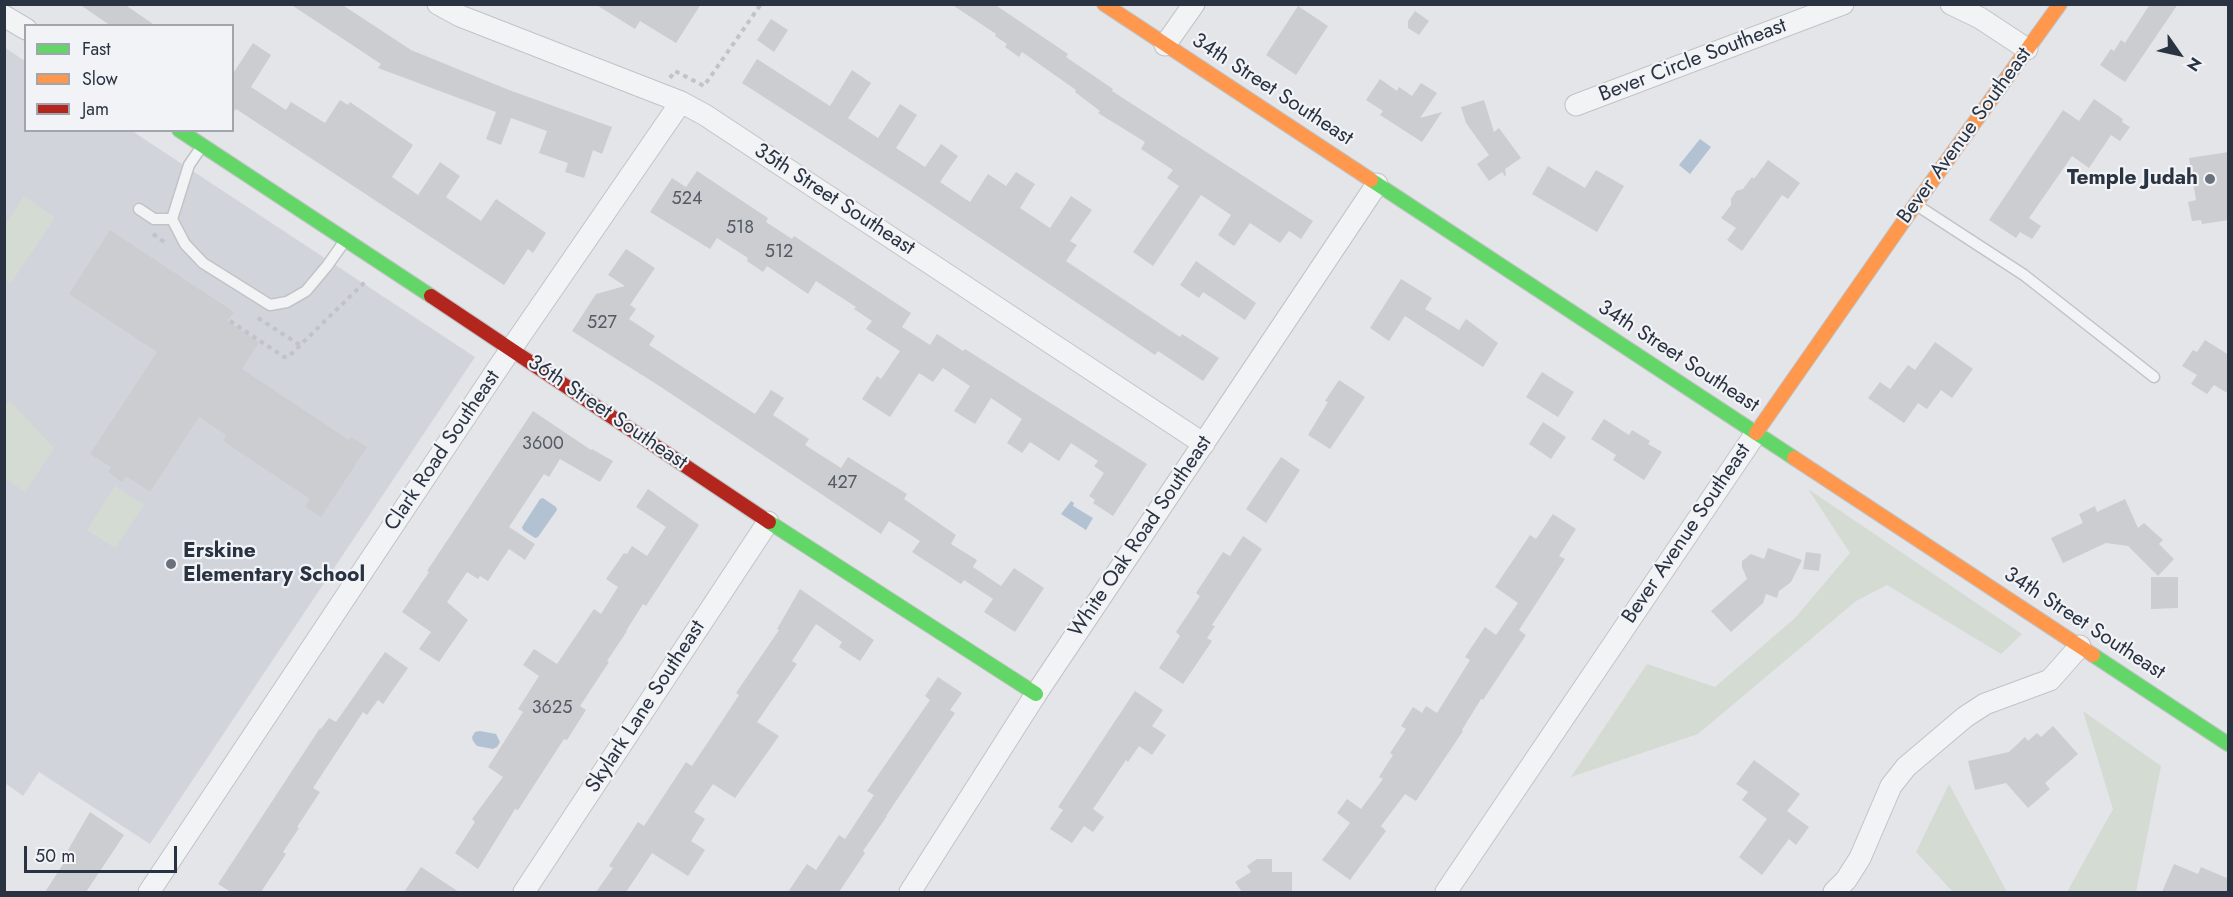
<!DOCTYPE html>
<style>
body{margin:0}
#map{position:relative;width:2233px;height:897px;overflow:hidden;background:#e3e5e8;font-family:Jost,sans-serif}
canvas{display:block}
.frame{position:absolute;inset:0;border:6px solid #2a3341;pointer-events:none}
.legend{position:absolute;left:24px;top:24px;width:210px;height:108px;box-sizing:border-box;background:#f1f3f7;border:2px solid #a1a6ae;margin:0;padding:8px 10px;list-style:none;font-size:18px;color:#2a3341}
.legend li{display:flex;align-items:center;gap:12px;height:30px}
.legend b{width:30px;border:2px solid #a1a6ae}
.north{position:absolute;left:2149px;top:24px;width:60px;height:60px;-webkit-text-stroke:4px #f1f3f7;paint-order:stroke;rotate:124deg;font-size:16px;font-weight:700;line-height:24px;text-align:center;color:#2a3341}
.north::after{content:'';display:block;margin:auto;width:21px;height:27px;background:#2a3341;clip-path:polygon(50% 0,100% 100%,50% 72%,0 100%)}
.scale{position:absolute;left:24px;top:846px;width:153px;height:27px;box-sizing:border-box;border:3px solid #2a3341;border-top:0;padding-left:8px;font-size:18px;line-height:21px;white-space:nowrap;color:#2a3341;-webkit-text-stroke:4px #f1f3f7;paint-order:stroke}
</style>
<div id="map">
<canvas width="2233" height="897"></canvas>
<div class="frame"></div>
<ul class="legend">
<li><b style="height:8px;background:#63d668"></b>Fast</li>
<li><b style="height:8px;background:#ff974d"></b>Slow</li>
<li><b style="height:8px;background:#b3261e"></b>Jam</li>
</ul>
<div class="north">N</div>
<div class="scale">50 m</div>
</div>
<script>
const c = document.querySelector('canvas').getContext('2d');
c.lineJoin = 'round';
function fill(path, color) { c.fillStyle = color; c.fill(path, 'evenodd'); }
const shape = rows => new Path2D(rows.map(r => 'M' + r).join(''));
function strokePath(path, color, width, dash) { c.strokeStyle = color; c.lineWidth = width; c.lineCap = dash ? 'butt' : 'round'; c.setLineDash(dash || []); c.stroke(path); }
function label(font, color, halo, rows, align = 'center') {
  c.font = font + ' Jost,sans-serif'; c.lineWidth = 4.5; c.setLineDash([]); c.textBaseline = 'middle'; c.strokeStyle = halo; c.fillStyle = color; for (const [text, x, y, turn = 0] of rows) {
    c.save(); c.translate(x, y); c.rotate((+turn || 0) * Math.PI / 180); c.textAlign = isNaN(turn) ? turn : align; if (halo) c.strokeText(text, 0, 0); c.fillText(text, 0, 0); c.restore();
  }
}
fill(shape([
 [4,47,25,61,26,130,132,131,475,357,150,844,39,772,23,796,5,783]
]), '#d1d5db');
fill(shape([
 [24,196,55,218,10,284,5,280,5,225],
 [10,401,54,448,25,492,5,478,5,405],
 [115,486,144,505,115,548,87,530],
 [1808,489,2022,634,2001,654,1887,585,1856,601,1698,734,1571,777,1647,664,1715,687,1795,618,1850,553],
 [2083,711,2161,766,2136,892,2067,892,2113,809],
 [1949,784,2007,892,1953,892,1916,852]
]), '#d4dbd3');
fill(shape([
 [1700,139,1711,147,1690,174,1679,165],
 [543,498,556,507,557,510,538,537,535,538,523,530,522,527,540,499],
 [1071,501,1074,503,1073,506,1093,518,1086,530,1061,514],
 [480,731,496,734,500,742,497,747,493,749,477,746,473,741,472,737,475,732]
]), '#b2c2d2');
fill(shape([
 [79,4,124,4,156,26,111,26],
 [290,4,341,4,411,50,509,90,612,127,602,154,593,150,584,178,565,172,568,163,539,153,547,131,511,118,501,145,486,139,496,112,378,68,381,64],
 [595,4,701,4,676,43,640,21,635,29],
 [951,4,994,4,1068,54,1066,57,1113,89,1112,91,1313,221,1301,239,1289,231,1280,243,1250,223,1234,246,1218,235,1231,215,1201,195,1153,266,1133,252,1179,186,1167,178,1173,170,1141,149,1145,142,1098,113,1100,111,1075,92,1076,90,1022,52,1019,57,1005,47,1007,44,995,36,996,34],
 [2150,4,2178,4,2125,82,2100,65,2111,49,2114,51,2121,40,2125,43],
 [1298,6,1328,26,1296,75,1266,55],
 [1415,11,1429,21,1419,35,1408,28,1408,21],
 [771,19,788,30,774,52,757,40],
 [253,43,271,55,251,87,286,110,291,102,325,123,340,100,348,105,350,102,413,145,392,177,418,195,440,162,460,176,446,197,481,221,496,199,546,233,533,253,528,249,504,285,236,109,232,114,232,75],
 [757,59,830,106,852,70,871,83,848,118,878,138,900,104,917,115,896,148,925,167,941,144,958,156,940,182,970,202,988,174,1006,186,1016,172,1035,184,1020,208,1050,228,1071,196,1092,210,1070,241,1077,245,1066,261,1180,337,1182,334,1219,358,1203,381,1158,351,1155,355,919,197,742,83],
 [1380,79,1397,91,1399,87,1412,96,1421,83,1437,93,1420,118,1442,112,1422,142,1380,115,1383,111,1366,100],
 [2094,99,2123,119,2122,122,2130,127,2120,141,2111,135,2089,168,2072,156,2029,218,2041,226,2032,239,2020,232,2016,238,1989,220,2063,110,2079,121],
 [1484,100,1494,132,1499,128,1521,158,1505,169,1506,175,1505,176,1502,172,1489,181,1477,164,1489,155,1466,123,1461,107],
 [2229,152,2229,220,2202,224,2201,220,2192,221,2188,202,2196,200,2189,158],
 [1768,160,1800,183,1788,199,1782,195,1742,251,1727,240,1736,228,1721,218,1731,205,1731,199,1736,191,1743,189,1752,177,1754,179],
 [1548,166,1585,188,1596,170,1624,186,1597,232,1532,194],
 [697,171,768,218,766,222,792,239,794,236,911,313,902,327,930,345,937,334,963,351,965,349,1147,464,1113,516,1093,503,1095,500,1089,496,1104,473,1094,466,1098,461,1071,443,1059,461,1030,442,1022,453,1007,443,1022,419,991,398,975,424,954,411,970,386,943,368,933,382,919,373,890,417,862,399,877,376,881,379,900,351,866,329,872,321,854,309,856,307,816,281,808,294,767,266,763,272,747,261,748,258,717,238,710,249,650,212,672,178,686,187],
 [110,230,234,312,227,321,259,342,242,369,349,440,351,437,367,447,321,517,305,507,310,499,223,441,226,435,199,417,150,492,126,476,122,482,108,472,111,467,90,454,157,352,69,294],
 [626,249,655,268,630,305,636,309,629,319,655,336,649,345,755,414,771,390,784,398,773,415,809,439,805,445,841,468,848,457,907,494,904,499,956,535,951,544,977,560,973,567,1001,586,1014,568,1044,588,1015,632,984,612,993,599,964,580,961,584,912,552,920,541,889,521,881,534,661,387,572,331,596,294,625,286,608,275],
 [1196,261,1256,303,1245,320,1203,292,1199,298,1180,285],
 [1401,279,1432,298,1425,309,1459,330,1466,319,1498,343,1483,367,1405,316,1389,341,1370,328],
 [2205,340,2229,355,2229,394,2214,385,2207,394,2191,384,2197,375,2182,366,2193,350,2197,352],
 [1935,342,1973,369,1952,398,1941,390,1927,409,1918,403,1904,423,1868,398,1880,382,1890,389,1908,365,1915,370],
 [1542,372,1574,392,1558,417,1526,397],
 [1339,380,1365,397,1330,449,1308,435,1328,402,1325,401],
 [533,411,591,450,592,449,613,461,600,482,560,459,549,477,544,474,509,527,535,544,525,560,509,549,488,581,480,576,478,579,467,572,447,602,468,620,439,662,419,649,431,632,402,612,429,572,427,571],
 [1604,419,1629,435,1632,430,1650,441,1648,444,1662,452,1644,480,1613,460,1616,455,1591,439],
 [1543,422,1566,437,1551,459,1529,444],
 [1281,457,1300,470,1266,523,1246,509],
 [648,489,699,525,646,606,643,604,626,631,627,631,607,661,609,662,580,706,586,710,567,740,564,739,518,810,515,809,478,869,455,853,475,822,472,819,503,777,488,767,523,712,518,709,539,676,523,665,534,649,557,664,594,609,601,614,618,587,606,579,624,553,627,554,632,546,647,556,666,527,636,507],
 [2125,499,2138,528,2144,523,2163,540,2159,544,2174,559,2158,576,2128,546,2106,543,2063,563,2051,538,2083,523,2079,514,2095,506,2097,512],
 [1553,514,1576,529,1559,556,1565,559,1519,630,1526,635,1483,700,1481,699,1462,730,1463,731,1416,801,1405,794,1381,826,1386,831,1350,880,1322,860,1350,823,1337,813,1347,799,1361,809,1383,779,1379,777,1393,755,1390,753,1406,729,1401,726,1413,707,1422,713,1426,706,1437,713,1470,660,1465,657,1485,627,1496,635,1518,603,1495,587,1530,535,1536,539],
 [1243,536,1262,549,1212,625,1215,626,1207,638,1212,641,1183,684,1159,668,1180,636,1176,632,1200,596,1196,593,1223,552,1230,556],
 [1768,548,1802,560,1791,582,1779,591,1777,598,1766,594,1763,603,1731,632,1711,611,1747,579,1742,567,1742,561,1751,554,1764,559],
 [1806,552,1821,554,1819,571,1803,569],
 [2151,577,2178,577,2178,608,2151,609],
 [800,589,874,640,860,661,839,647,842,642,816,624,792,661,797,664,757,722,779,736,735,798,713,784,694,812,705,819,691,841,705,850,688,876,652,853,626,892,596,892,613,868,609,866,638,822,644,826,686,762,692,766,722,721,739,695,736,693,779,630,777,629],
 [385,652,408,668,383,704,378,700,367,715,363,712,313,788,320,792,297,827,299,828,283,852,286,854,261,892,231,892,218,884,320,728,321,729,329,718,336,722],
 [938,677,962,693,950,710,955,713,886,816,887,816,863,851,865,853,839,892,788,892,807,864,816,870,839,835,845,839,874,795,867,791,930,700,925,696],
 [1135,691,1163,710,1152,726,1166,735,1152,755,1139,746,1128,762,1126,760,1093,809,1104,817,1093,832,1084,826,1072,843,1050,829,1063,810,1058,807],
 [2053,726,2078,754,2045,783,2050,789,2028,808,2006,783,1975,790,1968,761,2009,752,2025,737,2028,741,2037,733,2041,737],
 [1754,760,1800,794,1787,811,1809,827,1796,845,1789,839,1762,875,1739,857,1767,819,1742,800,1748,792,1736,784],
 [90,812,124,835,86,892,45,892,71,852,68,850],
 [1257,859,1272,859,1272,872,1292,872,1292,892,1242,892,1235,882,1251,872,1247,866],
 [2174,864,2198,874,2201,867,2229,879,2229,892,2162,892],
 [421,867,459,892,404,892]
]), '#cbcdd0');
const lane = shape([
 [202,146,189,165,172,219,185,244,203,263,270,305,287,302,306,291,327,266,344,242],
 [1918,206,2024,275,2154,377],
 [139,209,154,219,172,219]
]);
const street = shape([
 [438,4,460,16,681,102,705,115,1204,444],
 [1951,4,1980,18,2027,49],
 [4,16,26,29],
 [1165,45,1194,4],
 [1576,105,1843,4],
 [149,892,498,368,681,102],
 [524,892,768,522],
 [910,892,1036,694,1377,184],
 [1446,892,1756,433],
 [1834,892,1846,880,1860,858,1891,786,1906,767,1965,717,1985,704,2050,680,2080,646]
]);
const fast = shape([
 [179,130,431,296],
 [1371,180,1794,458],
 [769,522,1036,694],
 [2093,655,2228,744]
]);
const slow = shape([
 [1104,4,1371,180],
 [1756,433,1915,205,2060,4],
 [1794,458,2093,655]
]);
const jam = shape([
 [431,296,769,522]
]);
strokePath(lane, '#c1c3c6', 13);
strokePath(street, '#c1c3c6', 23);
strokePath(fast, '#c1c3c6', 16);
strokePath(slow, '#c1c3c6', 16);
strokePath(jam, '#c1c3c6', 16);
strokePath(shape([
 [670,78,675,71,704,86,761,4],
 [153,234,167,244],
 [258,318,300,345],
 [230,321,284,357,288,357,366,281]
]), '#c2c3c8', 4, [4.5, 4.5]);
strokePath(lane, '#f2f3f5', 10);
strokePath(street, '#f2f3f5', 21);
strokePath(fast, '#63d668', 14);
strokePath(slow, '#ff974d', 14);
strokePath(jam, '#b3261e', 14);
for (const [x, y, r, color] of [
 [2210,179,6,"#6b717b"],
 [171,564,6,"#6b717b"]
]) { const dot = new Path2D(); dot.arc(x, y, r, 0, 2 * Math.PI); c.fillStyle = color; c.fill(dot); strokePath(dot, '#f1f3f7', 2); }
label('18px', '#535a66', null, [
 ["524",687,200],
 ["518",740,229],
 ["512",779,253],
 ["527",602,324],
 ["3600",543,445],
 ["427",842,484],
 ["3625",552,709]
]);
label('21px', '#2a3341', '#f1f3f7', [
 ["Bever Circle Southeast",1693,61,-21],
 ["34th Street Southeast",1272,90,33],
 ["Bever Avenue Southeast",1965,136,-54],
 ["35th Street Southeast",834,200,33],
 ["34th Street Southeast",1678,357,33],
 ["36th Street Southeast",607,413,34],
 ["Clark Road Southeast",443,451,-56],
 ["Bever Avenue Southeast",1687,534,-56],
 ["White Oak Road Southeast",1141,537,-56],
 ["34th Street Southeast",2084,624,33],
 ["Skylark Lane Southeast",646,707,-57]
]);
label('bold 21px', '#2a3341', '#f1f3f7', [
 ["Temple Judah",2198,179],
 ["Erskine",183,552,"left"],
 ["Elementary School",183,576,"left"]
], 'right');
</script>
